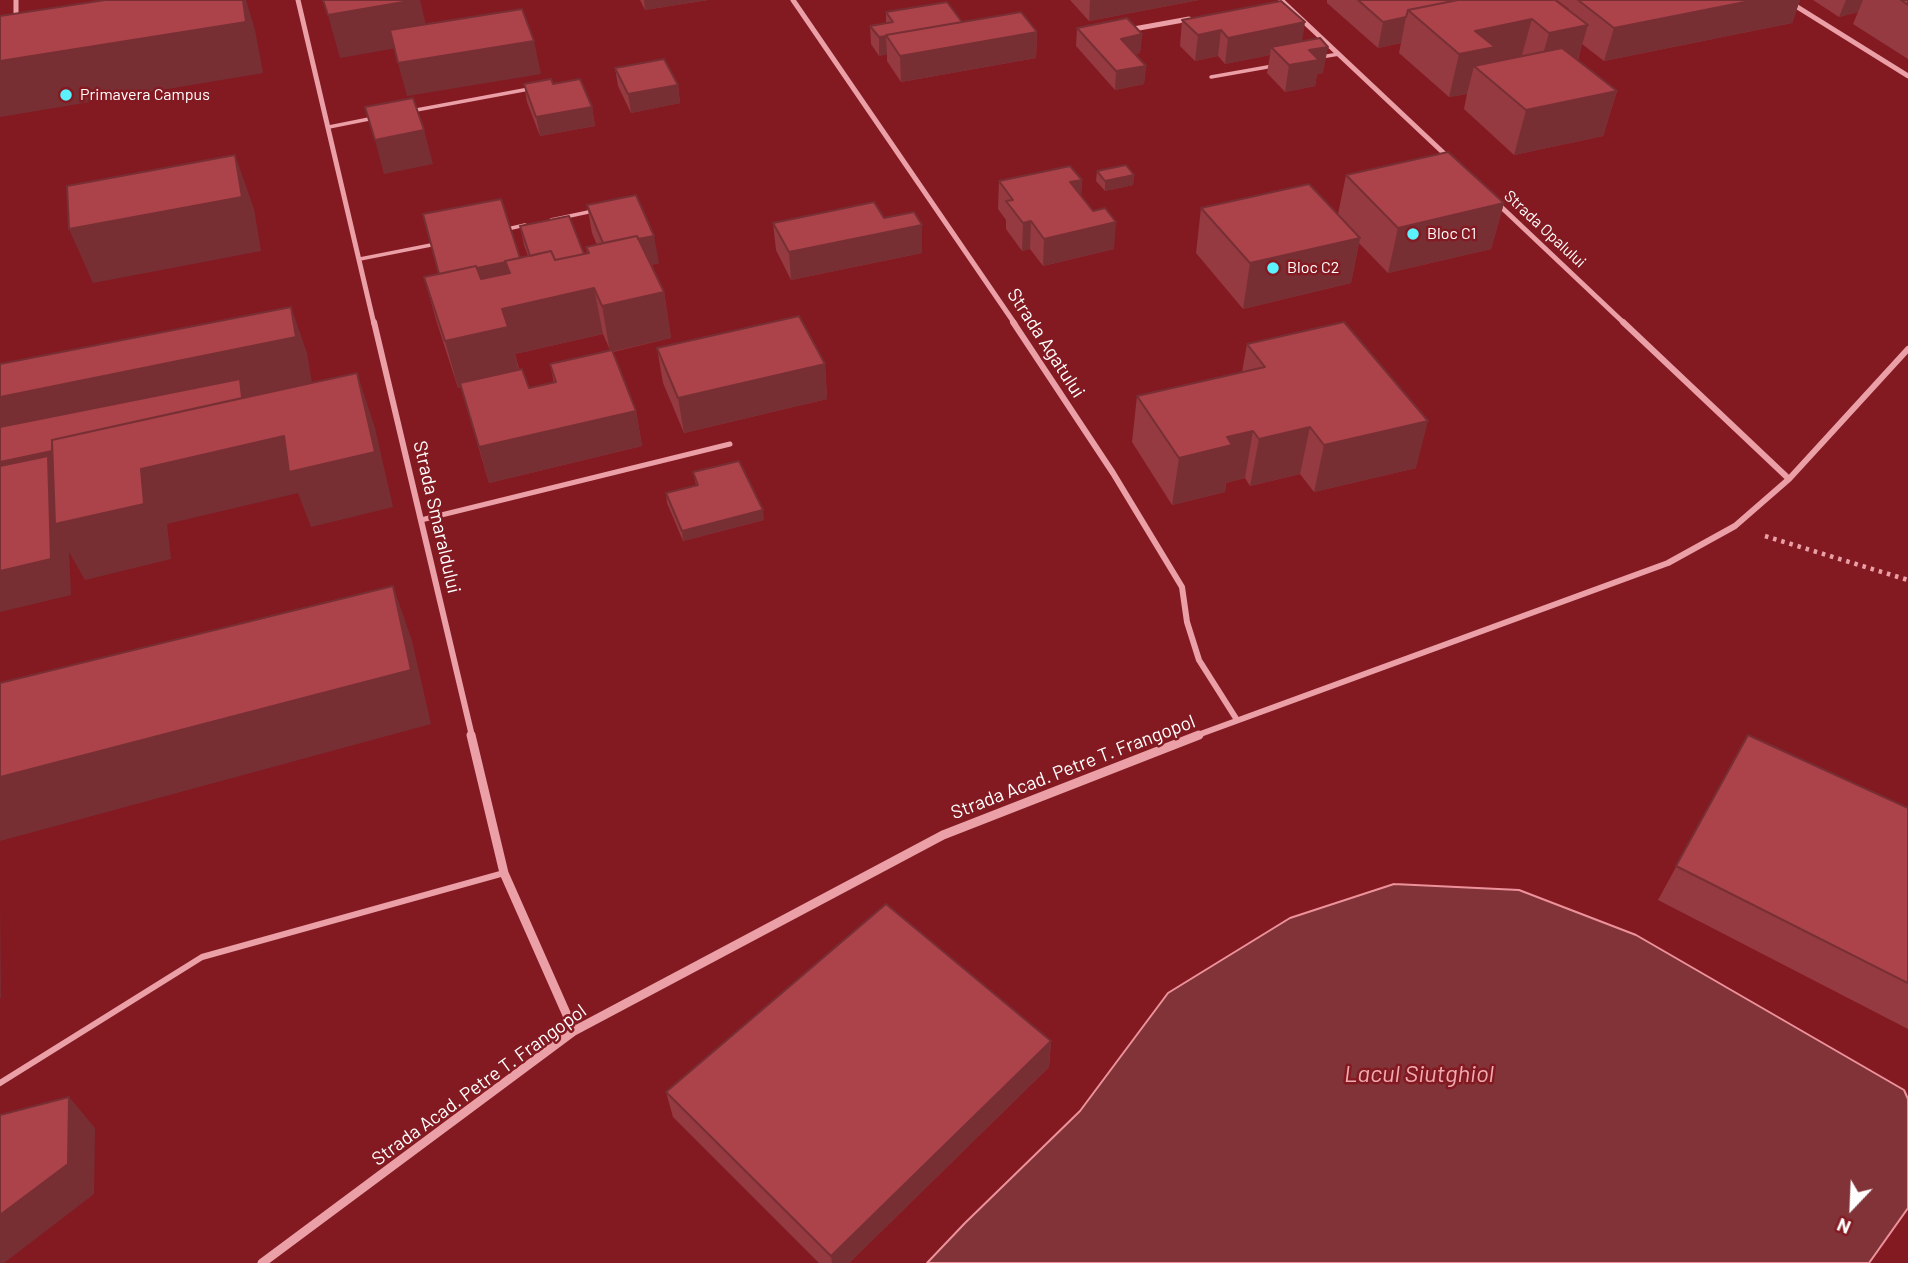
<!DOCTYPE html>
<style>
body{margin:0}
#map{position:relative;width:1908px;height:1263px;overflow:hidden;background:#831a22;font-family:Barlow,sans-serif}
canvas{display:block}
.north{position:absolute;left:1817px;top:1172px;width:70px;height:70px;-webkit-text-stroke:5px #831a22;paint-order:stroke;rotate:203deg;font-size:19px;font-weight:700;line-height:28px;text-align:center;color:#fff}
.north::after{content:'';display:block;margin:auto;width:24px;height:32px;background:#fff;clip-path:polygon(50% 0,100% 100%,50% 72%,0 100%)}
</style>
<div id="map">
<canvas width="1908" height="1263"></canvas>
<div class="north">N</div>
</div>
<script>
const c = document.querySelector('canvas').getContext('2d');
c.lineJoin = 'round';
function fill(path, color) { c.fillStyle = color; c.fill(path, 'evenodd'); }
const shape = rows => new Path2D(rows.map(r => 'M' + r).join(''));
function strokePath(path, color, width, dash) { c.strokeStyle = color; c.lineWidth = width; c.lineCap = dash ? 'butt' : 'round'; c.setLineDash(dash || []); c.stroke(path); }
function label(font, color, halo, rows, align = 'center') {
  c.font = font + ' Barlow,sans-serif'; c.lineWidth = 5; c.setLineDash([]); c.textBaseline = 'middle'; c.strokeStyle = halo; c.fillStyle = color; for (const [text, x, y, turn = 0] of rows) {
    c.save(); c.translate(x, y); c.rotate((+turn || 0) * Math.PI / 180); c.textAlign = isNaN(turn) ? turn : align; if (halo) c.strokeText(text, 0, 0); c.fillText(text, 0, 0); c.restore();
  }
}
const water = shape([
 [1394,884,1519,890,1636,935,1904,1090,1908,1099,1908,1208,1869,1263,927,1263,965,1223,1080,1111,1168,993,1290,918,1394,884]
]);
fill(water, '#813338');
strokePath(water, '#ed929b', 2);
strokePath(shape([
 [1765,536,1908,580]
]), '#eb9fa6', 4.5, [3.5, 5]);
strokePath(shape([
 [1321,57,1339,54],
 [1211,77,1273,66],
 [411,111,529,89],
 [329,127,374,118],
 [551,220,593,211],
 [503,230,525,225],
 [360,259,436,244]
]), '#eb9fa6', 3.5);
strokePath(shape([
 [421,520,730,444]
]), '#eb9fa6', 5);
strokePath(shape([
 [0,1083,202,957,504,873]
]), '#eb9fa6', 6);
strokePath(shape([
 [16,0,16,17],
 [298,0,374,324],
 [793,0,1015,324],
 [1281,0,1450,159],
 [1786,0,1908,76],
 [1128,30,1189,19],
 [1497,203,1625,324]
]), '#eb9fa6', 5);
strokePath(shape([
 [374,322,472,736],
 [1013,322,1113,473,1182,587,1187,622,1199,660,1237,720],
 [1623,322,1789,479],
 [1195,736,1668,563,1735,526,1789,479,1908,349]
]), '#eb9fa6', 6);
strokePath(shape([
 [471,735,504,873,574,1031],
 [262,1263,574,1031,943,835,1199,735]
]), '#eb9fa6', 9);
fill(shape([
 [640,0,708,0,645,10],
 [1070,0,1199,0,1089,21],
 [1327,0,1555,0,1568,10,1569,9,1557,0,1800,0,1792,23,1604,61,1582,44,1578,60,1617,91,1603,136,1514,155,1464,109,1467,94,1449,97,1399,53,1401,43,1378,48,1327,3],
 [1813,0,1908,0,1908,59,1853,24,1858,12,1839,17],
 [886,12,1037,32,1036,58,901,82,887,61,887,54,879,56,871,44,870,26,886,24],
 [1182,20,1302,42,1323,73,1317,74,1315,86,1285,92,1267,73,1270,55,1225,64,1218,56,1195,61,1180,46],
 [1077,28,1142,34,1140,53,1135,54,1146,66,1144,84,1115,90,1076,46],
 [615,68,678,85,680,103,631,113,618,86],
 [524,84,553,84,592,107,595,126,540,136,527,102],
 [1097,171,1134,175,1133,185,1105,191,1096,181],
 [1346,175,1504,203,1491,249,1388,273,1359,243,1351,283,1243,309,1196,253,1201,208,1338,214],
 [1082,180,1081,196,1114,249,1043,266,1030,249,1022,251,1006,229,1006,220,998,209,999,181],
 [587,205,659,263,651,265,664,292,671,338,613,352,636,411,642,446,489,483,461,387,458,388,437,323,424,277,528,256,524,245,520,226,584,254,587,253,586,247,597,245,592,233],
 [603,334,610,350,550,364,554,383,529,388,519,369,515,354],
 [884,218,922,253,791,280,776,250,773,223],
 [1247,344,1416,468,1314,492,1300,474,1250,486,1245,478,1226,483,1225,492,1172,505,1132,442,1137,396,1242,372],
 [657,348,825,364,827,399,684,433,663,383],
 [693,472,764,520,683,541,667,503,666,493,696,485],
 [1748,735,1908,808,1908,1029,1658,900],
 [1051,1041,1049,1067,849,1263,819,1263,673,1117,666,1092]
]), '#943a40');
fill(shape([
 [243,0,246,0,255,30,263,73,0,117,0,61],
 [415,0,420,0,430,42,340,58,328,15],
 [644,0,708,0,645,10],
 [1090,0,1199,0,1089,21],
 [1755,0,1800,0,1792,23,1604,61,1614,28],
 [1846,0,1863,0,1858,12,1839,17],
 [1406,17,1401,43,1378,48,1383,22],
 [1532,19,1520,62,1474,66,1467,94,1449,97,1459,54,1475,31],
 [1305,22,1301,49,1271,47,1270,55,1225,64,1228,38],
 [1588,25,1575,68,1537,76,1549,33],
 [1221,30,1218,56,1195,61,1198,35],
 [1037,32,1036,58,901,82,900,56],
 [1142,34,1140,53,1119,57,1121,39],
 [886,36,887,54,879,56,879,37],
 [534,41,541,74,407,96,398,63],
 [1328,47,1323,73,1317,74,1315,86,1285,92,1289,65,1309,50],
 [1146,66,1144,84,1115,90,1116,71],
 [678,85,680,103,631,113,628,94],
 [1617,91,1603,136,1514,155,1526,110],
 [592,107,595,126,540,136,536,117],
 [424,130,433,164,384,174,375,140],
 [235,155,254,209,261,251,93,283,69,229],
 [1134,175,1133,185,1105,191,1105,181],
 [1082,180,1080,207,1070,182],
 [1504,203,1491,249,1388,273,1398,228],
 [1031,221,1030,249,1022,251,1023,223],
 [1116,222,1114,249,1043,266,1044,239],
 [922,225,922,253,791,280,789,252],
 [654,236,659,263,609,274,604,246],
 [1360,238,1351,283,1243,309,1250,263],
 [506,262,514,297,439,275],
 [594,288,603,334,515,354,519,373,458,388,445,341,502,309],
 [664,292,671,338,610,352,602,306],
 [291,307,307,353,312,383,141,469,357,373,375,428,393,507,311,527,298,493,167,524,171,559,85,580,69,552,71,595,0,612,0,397],
 [825,364,827,399,684,433,678,398],
 [636,411,642,446,489,483,479,447],
 [1428,421,1416,468,1314,492,1324,445],
 [1310,427,1300,474,1250,486,1259,439],
 [1253,431,1245,478,1226,483,1225,492,1172,505,1179,458,1227,437],
 [763,510,764,520,683,541,682,531],
 [393,586,412,641,431,724,0,841,0,777],
 [0,902,1,998,0,998],
 [1051,1041,1049,1067,849,1263,832,1263,831,1256],
 [69,1097,95,1128,94,1194,4,1263,0,1263,0,1215]
]), '#782f34');
const building = shape([
 [105,0,243,0,246,22,0,61,0,16,105,0],
 [323,0,415,0,328,15,323,0],
 [1358,0,1458,0,1408,10,1406,17,1383,22,1358,0],
 [1458,0,1555,0,1588,25,1549,33,1532,19,1475,31,1495,47,1459,54,1408,10,1458,0],
 [1578,0,1755,0,1614,28,1578,0],
 [1901,0,1908,0,1908,5,1901,0],
 [1281,1,1305,22,1228,38,1221,30,1198,35,1182,20,1281,1],
 [947,2,962,22,886,35,887,36,879,37,870,26,893,22,886,12,947,2],
 [522,9,534,41,398,63,390,30,522,9],
 [1021,12,1037,32,900,56,886,35,1021,12],
 [1127,18,1142,34,1121,39,1146,66,1116,71,1077,28,1127,18],
 [1320,38,1328,47,1309,50,1319,60,1289,65,1271,47,1320,38],
 [1562,48,1617,91,1526,110,1474,66,1562,48],
 [664,59,678,85,628,94,615,68,664,59],
 [551,79,553,84,580,79,592,107,536,117,524,84,551,79],
 [413,98,424,130,375,140,365,107,413,98],
 [1448,152,1504,203,1398,228,1346,175,1448,152],
 [235,155,242,197,69,229,67,186,235,155],
 [1126,165,1134,175,1105,181,1097,171,1126,165],
 [1070,166,1082,180,1070,182,1093,211,1105,208,1116,222,1044,239,1031,221,1023,223,1006,201,1013,200,999,181,1070,166],
 [1309,184,1360,238,1250,263,1201,208,1309,184],
 [636,195,654,236,638,239,637,236,603,243,587,205,636,195],
 [501,199,520,258,505,261,506,262,477,268,476,266,439,274,423,214,501,199],
 [874,202,884,218,914,212,922,225,789,252,773,223,874,202],
 [569,216,584,254,555,260,551,251,530,256,520,226,569,216],
 [637,236,664,292,602,306,594,288,502,309,508,327,445,341,424,277,476,266,481,279,510,273,505,261,551,251,555,260,589,253,586,247,637,236],
 [291,307,296,337,0,397,0,364,291,307],
 [799,316,825,364,678,398,657,348,799,316],
 [1344,322,1428,421,1324,445,1310,427,1259,439,1253,431,1227,437,1232,445,1179,458,1137,396,1265,367,1247,344,1344,322],
 [612,350,636,411,479,447,460,383,522,369,529,388,556,382,550,364,612,350],
 [357,373,375,452,289,472,284,436,141,469,144,504,55,524,52,440,357,373],
 [240,379,242,398,52,440,52,451,0,462,0,427,240,379],
 [48,456,51,559,0,571,0,466,48,456],
 [739,461,763,510,682,531,666,493,698,485,693,472,739,461],
 [393,586,411,670,0,777,0,683,393,586],
 [1748,735,1908,808,1908,983,1676,866,1748,735],
 [886,904,1051,1041,831,1256,666,1092,886,904],
 [69,1097,68,1164,0,1215,0,1115,69,1097]
]);
fill(building, '#ac434b');
strokePath(building, '#782f34', 2);
for (const [x, y, r, color] of [
 [66,95,7,"#5bf1fd"],
 [1413,234,7,"#5bf1fd"],
 [1273,268,7,"#5bf1fd"]
]) { const dot = new Path2D(); dot.arc(x, y, r, 0, 2 * Math.PI); c.fillStyle = color; c.fill(dot); strokePath(dot, '#831a22', 2.5); }
label('16px', '#fff', '#831a22', [
 ["Primavera Campus",80,95],
 ["Bloc C1",1427,234],
 ["Bloc C2",1287,268]
], 'left');
label('16px', '#fff', '#831a22', [
 ["Strada Opalului",1545,229,43]
]);
label('19px', '#fff', '#831a22', [
 ["Strada Agatului",1046,343,57],
 ["Strada Smaraldului",437,517,77],
 ["Strada Acad. Petre T. Frangopol",1073,767,-21],
 ["Strada Acad. Petre T. Frangopol",479,1085,-36]
]);
label('italic 24px', '#f3abb2', '#831a22', [
 ["Lacul Siutghiol",1419,1074]
]);
</script>
